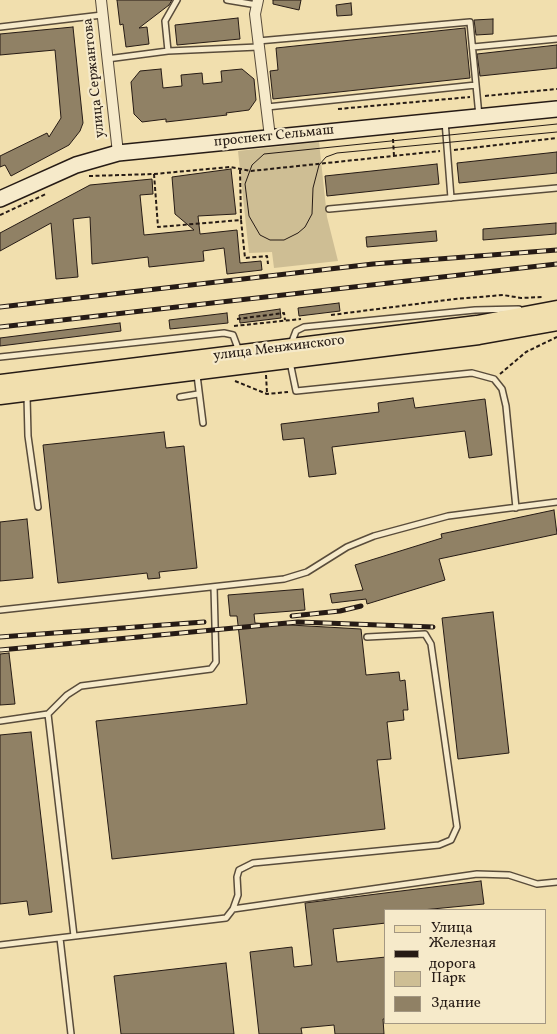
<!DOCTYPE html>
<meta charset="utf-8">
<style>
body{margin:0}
#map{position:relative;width:557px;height:1034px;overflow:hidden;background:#f1dfae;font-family:Vollkorn,serif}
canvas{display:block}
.legend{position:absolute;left:384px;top:909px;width:162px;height:115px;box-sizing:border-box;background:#f6eaca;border:1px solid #a39782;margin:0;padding:6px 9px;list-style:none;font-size:15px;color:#261b15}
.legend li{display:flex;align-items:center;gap:10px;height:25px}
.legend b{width:25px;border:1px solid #a39782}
</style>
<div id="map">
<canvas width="557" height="1034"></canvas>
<ul class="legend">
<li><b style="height:6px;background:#f1dfae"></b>Улица</li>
<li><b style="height:6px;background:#261b15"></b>Железная дорога</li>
<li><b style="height:14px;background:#cebe94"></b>Парк</li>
<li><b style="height:14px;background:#908165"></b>Здание</li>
</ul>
</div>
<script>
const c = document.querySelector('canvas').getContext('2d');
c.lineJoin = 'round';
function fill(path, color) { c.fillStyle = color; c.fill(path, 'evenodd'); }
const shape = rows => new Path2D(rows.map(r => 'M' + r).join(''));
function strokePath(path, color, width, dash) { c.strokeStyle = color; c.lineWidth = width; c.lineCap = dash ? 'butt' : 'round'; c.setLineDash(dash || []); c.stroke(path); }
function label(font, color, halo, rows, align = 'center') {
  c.font = font + ' Vollkorn,serif'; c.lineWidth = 4.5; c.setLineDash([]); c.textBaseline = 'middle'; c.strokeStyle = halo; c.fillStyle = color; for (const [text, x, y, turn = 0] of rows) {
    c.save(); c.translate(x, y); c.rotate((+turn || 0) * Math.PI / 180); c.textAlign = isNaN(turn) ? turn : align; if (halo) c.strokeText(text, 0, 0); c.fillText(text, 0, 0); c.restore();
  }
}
fill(shape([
 [319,142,327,217,338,261,274,268,272,252,249,253,238,151]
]), '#cebe94');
const building = shape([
 [117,0,172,0,169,5,139,28,147,27,149,44,126,47,123,24,120,25,117,0],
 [273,0,301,0,299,10,273,4,273,0],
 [351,3,352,15,337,16,336,5,351,3],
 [238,18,240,39,177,45,175,25,238,18],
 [493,19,493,34,476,35,474,20,493,19],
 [73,27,83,123,80,131,69,145,11,176,5,165,0,167,0,156,47,133,49,137,61,118,55,50,0,55,0,34,73,27],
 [465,28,470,78,273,99,270,71,278,70,276,48,465,28],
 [557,45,557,68,480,76,477,54,557,45],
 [161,69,163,88,182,86,181,75,202,73,203,84,222,82,221,71,242,69,254,79,256,100,249,110,226,113,227,115,166,122,166,119,142,122,134,114,131,82,140,71,161,69],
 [557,152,557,173,459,183,457,163,557,152],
 [437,164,439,184,327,196,325,176,437,164],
 [231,169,236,214,198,216,200,234,237,230,240,263,261,261,262,270,227,274,224,248,203,251,204,261,149,267,148,257,92,264,90,217,73,219,78,277,56,279,51,223,0,251,0,233,90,185,152,179,153,194,140,195,144,235,194,230,175,214,172,177,231,169],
 [556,223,556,234,483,240,483,229,556,223],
 [436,231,437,241,367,247,366,237,436,231],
 [339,303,340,311,299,316,298,308,339,303],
 [280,309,281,318,240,323,239,315,280,309],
 [227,313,228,323,170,329,169,320,227,313],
 [120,323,121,331,0,346,0,338,120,323],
 [413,398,415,408,485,399,492,455,469,458,465,431,332,447,336,474,309,477,304,438,283,440,281,424,379,412,378,403,413,398],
 [164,432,166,448,184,446,197,568,159,572,160,578,148,579,147,573,58,583,43,445,164,432],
 [554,510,557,534,439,559,445,580,367,604,366,599,332,603,330,594,363,590,355,565,442,538,441,534,554,510],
 [27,519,33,578,0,581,0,522,27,519],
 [303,589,305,610,254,614,255,623,361,629,366,675,399,672,400,681,405,680,408,710,403,710,404,720,387,722,391,759,377,760,385,829,112,859,96,721,247,704,237,616,230,616,228,595,303,589],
 [493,612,509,753,458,759,442,618,493,612],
 [9,653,15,704,0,705,0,654,9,653],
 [31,732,52,912,29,915,27,901,0,904,0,735,31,732],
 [481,881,484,904,422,910,386,910,386,923,333,929,337,962,386,957,386,1019,383,1019,384,1034,335,1034,334,1025,301,1028,302,1034,259,1034,250,952,292,947,294,967,312,965,305,903,481,881],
 [226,963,234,1034,121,1034,114,976,226,963]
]);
fill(building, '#908165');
strokePath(building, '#261b15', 1);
const lane = shape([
 [227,0,257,5],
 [0,27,102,15],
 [258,41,470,22,479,116],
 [473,47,557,39],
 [168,51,165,21,177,0],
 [107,59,168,51,258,47],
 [267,107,476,85],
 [445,121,451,198],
 [329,209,557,188],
 [291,344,296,331,304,327,475,310,519,309],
 [0,357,224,333,233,335,239,351],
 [290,362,296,391,472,373,494,379,502,389,506,406,516,508],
 [197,375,203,423],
 [27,396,28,436,38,507],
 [180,397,198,394],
 [0,610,284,579,307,572,347,547,374,536,448,516,557,502],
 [48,714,74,936],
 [0,721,48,714,67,695,81,686,211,669,216,662,214,587],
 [233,909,477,874,509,875,537,884,557,882],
 [60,938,71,1034],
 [0,945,226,918,233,909,238,895,237,877,239,870,253,863,439,845,451,840,457,827,431,644,425,634,367,637]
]);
const street = shape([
 [101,0,118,153],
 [258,0,255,14,270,137]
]);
const secondary = shape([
 [0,199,76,165,118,153,557,109]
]);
const primary = shape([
 [0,383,477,324,557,309],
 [0,396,479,336,557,322]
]);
strokePath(lane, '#594c3b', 8);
strokePath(street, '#594c3b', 12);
strokePath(secondary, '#261b15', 18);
strokePath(primary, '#261b15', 19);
strokePath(shape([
 [485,96,557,89],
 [338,109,470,97],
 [393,139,394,156],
 [454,150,557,138],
 [240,170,241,220],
 [154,174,158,227,241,220,245,258,267,256,268,264],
 [89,176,154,174,230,167,251,171,440,151],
 [0,215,46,194],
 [331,315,455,299,503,295,521,298,542,297],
 [237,319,284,313,285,320],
 [234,326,301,319],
 [500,374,526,352,557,337],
 [266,375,267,393],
 [235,381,267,394,288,392]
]), '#261b15', 2, [4, 2.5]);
strokePath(lane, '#f6eaca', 5);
strokePath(street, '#f6eaca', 10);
strokePath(secondary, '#f6eaca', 15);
strokePath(primary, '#f1dfae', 16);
strokePath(shape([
 [557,124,264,154,252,165,245,184,249,216,260,235,270,240,284,240,298,233,305,227,312,214,313,188,319,165,326,157,337,153,557,132]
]), '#261b15', 1);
const rail = shape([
 [0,307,373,264,557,250],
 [0,327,557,264],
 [292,616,340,611,361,606],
 [0,637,204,622],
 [0,650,298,622,433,627]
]);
strokePath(rail, '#261b15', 5);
strokePath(rail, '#f6eaca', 3, [9]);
label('14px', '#261b15', '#f6eaca', [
 ["улица Сержантова",95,78,-96],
 ["проспект Сельмаш",274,137,-6],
 ["улица Менжинского",279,349,-7]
]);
</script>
